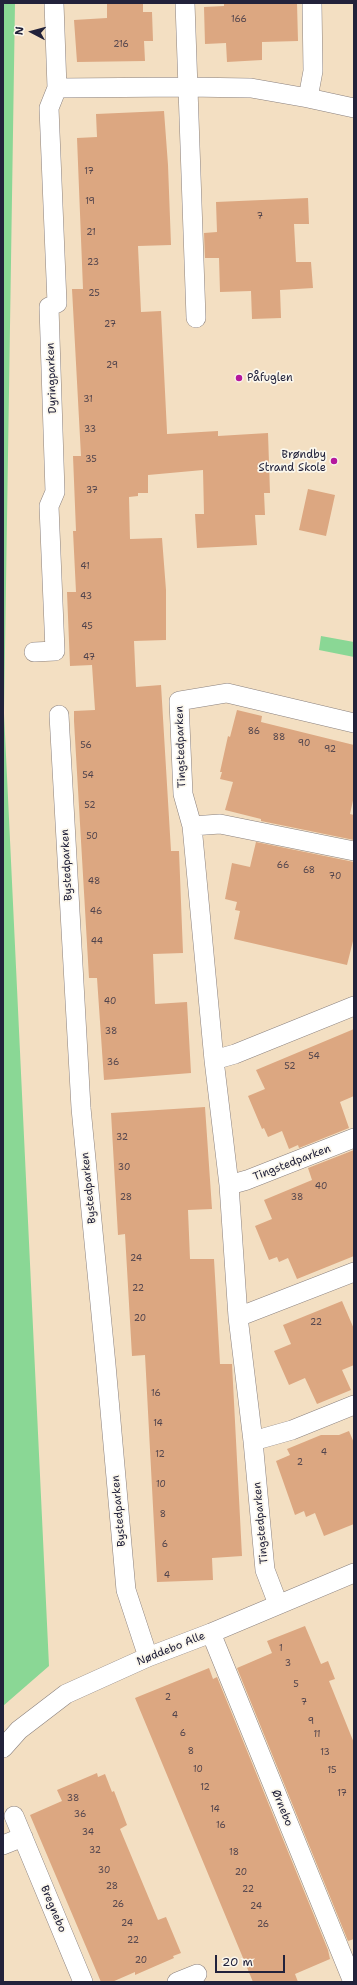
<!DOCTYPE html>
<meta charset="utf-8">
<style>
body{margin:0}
#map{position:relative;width:357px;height:1985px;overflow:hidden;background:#f3dfc2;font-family:"Shantell Sans",sans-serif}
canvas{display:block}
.frame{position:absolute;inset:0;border:4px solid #22223b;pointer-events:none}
.north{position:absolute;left:12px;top:12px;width:40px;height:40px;-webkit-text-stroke:3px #fbf7ec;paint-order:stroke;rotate:276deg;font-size:11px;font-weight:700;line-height:16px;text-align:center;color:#22223b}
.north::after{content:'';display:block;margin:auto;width:14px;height:18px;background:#22223b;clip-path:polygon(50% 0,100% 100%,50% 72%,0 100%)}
.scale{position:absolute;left:215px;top:1955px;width:70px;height:18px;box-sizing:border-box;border:2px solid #22223b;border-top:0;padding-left:5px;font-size:12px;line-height:14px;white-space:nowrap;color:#22223b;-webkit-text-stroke:3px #fbf7ec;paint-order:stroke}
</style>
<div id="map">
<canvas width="357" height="1985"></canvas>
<div class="frame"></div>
<div class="north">N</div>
<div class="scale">20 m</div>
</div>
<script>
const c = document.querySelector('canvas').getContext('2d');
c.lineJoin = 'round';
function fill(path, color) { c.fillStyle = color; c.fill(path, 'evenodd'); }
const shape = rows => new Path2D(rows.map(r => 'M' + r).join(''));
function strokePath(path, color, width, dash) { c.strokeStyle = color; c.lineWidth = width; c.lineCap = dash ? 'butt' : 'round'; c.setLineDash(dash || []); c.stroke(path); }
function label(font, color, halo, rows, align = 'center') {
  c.font = font + ' "Shantell Sans",sans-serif'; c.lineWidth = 3.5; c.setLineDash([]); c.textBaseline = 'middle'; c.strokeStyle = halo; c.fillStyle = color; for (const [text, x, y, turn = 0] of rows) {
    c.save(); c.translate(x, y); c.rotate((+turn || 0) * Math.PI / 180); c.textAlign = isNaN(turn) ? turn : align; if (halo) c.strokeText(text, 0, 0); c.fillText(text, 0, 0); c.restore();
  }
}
fill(shape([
 [3,3,15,3,4,713,49,1666,3,1706],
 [321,636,354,642,354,657,319,650]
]), '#8ad795');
fill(shape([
 [107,3,143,3,143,12,152,12,153,41,144,41,145,61,77,62,74,20,107,18],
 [224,3,297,3,298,41,262,42,262,60,227,62,226,43,205,44,204,7,224,6],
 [164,111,168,165,171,245,138,246,141,312,161,311,167,432,167,434,218,431,218,436,268,433,270,493,264,493,265,515,255,515,257,545,197,548,195,514,204,514,203,470,148,475,148,493,138,493,138,496,129,497,130,539,162,538,166,590,166,640,134,641,136,687,161,685,171,851,179,851,183,953,153,954,155,1004,187,1002,191,1073,104,1080,97,978,89,978,74,721,74,711,95,710,92,665,70,666,67,592,76,592,73,531,76,531,73,456,81,456,72,289,83,289,77,138,97,137,96,114],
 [308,198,309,224,294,224,296,262,311,262,313,288,280,290,281,318,252,319,251,291,220,292,219,258,205,258,204,233,217,232,216,202],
 [308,489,335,495,326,536,299,530],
 [237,710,262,716,261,722,354,745,354,796,350,814,354,815,354,840,261,821,261,819,225,810,233,782,220,779,222,772,220,772,228,736,230,737],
 [256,842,354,862,354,937,347,965,234,939,240,911,235,910,237,902,225,899,232,863,250,867],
 [354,1029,354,1096,340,1102,349,1128,299,1148,298,1145,289,1149,282,1131,268,1137,264,1128,262,1129,248,1096,265,1089,256,1070],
 [205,1107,212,1209,188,1210,190,1259,214,1259,220,1364,232,1364,242,1556,212,1558,213,1580,157,1582,145,1355,132,1356,125,1234,118,1235,111,1113],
 [354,1150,354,1256,297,1279,288,1258,279,1262,277,1257,269,1260,255,1226,272,1219,264,1200,312,1180,308,1168],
 [342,1301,354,1329,354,1365,342,1370,351,1390,317,1404,305,1378,289,1385,274,1351,291,1344,283,1325],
 [349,1431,354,1443,354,1524,324,1536,315,1513,306,1517,304,1511,295,1515,276,1461,290,1455,287,1449,321,1435,339,1435],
 [305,1626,321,1664,328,1661,335,1679,329,1681,354,1743,354,1939,348,1941,237,1668,272,1653,267,1641],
 [209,1668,213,1679,217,1677,328,1950,330,1959,295,1974,298,1982,253,1982,135,1698],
 [97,1773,98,1777,105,1774,112,1792,114,1791,127,1825,120,1829,158,1920,166,1917,181,1953,173,1956,174,1958,135,1975,135,1972,112,1982,101,1982,30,1815,62,1801,57,1790]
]), '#dca781');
const street = shape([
 [185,3,196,318],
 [57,88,187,87,251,88,308,98,354,108],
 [308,98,313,71,312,3],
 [34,652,55,651,49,506,55,492,49,307,57,303,49,108,57,88,54,3],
 [59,715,81,1108,106,1365,126,1590,148,1657],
 [192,826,220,824,354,851],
 [214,1060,235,1054,354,1006],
 [229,1185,247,1180,354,1138],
 [238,1317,354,1272],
 [253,1441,292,1430,354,1405],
 [278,1604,265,1570,253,1441,238,1317,229,1185,214,1060,192,826,183,794,179,701,227,693,354,723],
 [211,1633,353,1982],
 [3,1748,19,1730,66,1694,148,1657,211,1633,354,1573],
 [14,1816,83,1982],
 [3,1845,23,1837],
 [177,1982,197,1974]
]);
strokePath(street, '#8a807e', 20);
strokePath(street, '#fff', 19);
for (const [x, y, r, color] of [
 [239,378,4,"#b5179e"],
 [334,461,4,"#b5179e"]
]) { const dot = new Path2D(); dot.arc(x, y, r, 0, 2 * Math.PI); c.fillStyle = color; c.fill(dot); strokePath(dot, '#fbf7ec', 1.5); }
label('9px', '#50434c', null, [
 ["166",239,20],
 ["216",121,45],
 ["17",89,172],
 ["19",90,202],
 ["7",260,217],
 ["21",91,233],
 ["23",93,263],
 ["25",94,294],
 ["27",110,325],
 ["29",112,366],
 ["31",88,400],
 ["33",90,430],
 ["35",91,460],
 ["37",92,491],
 ["41",85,567],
 ["43",86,597],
 ["45",87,627],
 ["47",89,658],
 ["86",254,732],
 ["88",279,738],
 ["90",304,744],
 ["56",86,746],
 ["92",330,750],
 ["54",88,776],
 ["52",90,806],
 ["50",92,837],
 ["66",283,866],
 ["68",309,871],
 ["70",335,877],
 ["48",94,882],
 ["46",96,912],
 ["44",97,942],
 ["40",110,1002],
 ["38",111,1032],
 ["54",314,1057],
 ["36",113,1063],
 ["52",290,1067],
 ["32",122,1138],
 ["30",124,1168],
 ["40",321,1187],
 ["28",126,1198],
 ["38",297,1198],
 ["24",136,1259],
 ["22",138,1289],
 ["20",140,1319],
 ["22",316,1323],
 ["16",156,1394],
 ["14",158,1424],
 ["4",324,1453],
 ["12",160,1455],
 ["2",300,1463],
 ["10",161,1485],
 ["8",163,1515],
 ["6",165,1545],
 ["4",167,1576],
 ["1",281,1649],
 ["3",288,1664],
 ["5",296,1685],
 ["2",168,1698],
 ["7",304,1703],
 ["4",175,1716],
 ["9",311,1722],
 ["6",183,1734],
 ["11",317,1735],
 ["8",191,1752],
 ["13",325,1753],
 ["10",198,1770],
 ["15",332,1771],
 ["12",205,1788],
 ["17",342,1794],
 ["38",73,1799],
 ["14",215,1810],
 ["36",80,1815],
 ["16",221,1826],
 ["34",88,1833],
 ["32",95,1851],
 ["18",234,1853],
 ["30",104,1871],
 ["20",241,1873],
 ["28",112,1887],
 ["22",248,1890],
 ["26",118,1905],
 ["24",256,1907],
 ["24",127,1924],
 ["26",263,1925],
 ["22",133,1941],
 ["20",141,1961]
]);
label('11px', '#22223b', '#fbf7ec', [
 ["Dyringparken",52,378,-92],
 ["Tingstedparken",181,747,-92],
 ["Bystedparken",67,865,-93],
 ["Tingstedparken",292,1163,-21],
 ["Bystedparken",89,1188,-96],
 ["Bystedparken",119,1511,-95],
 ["Tingstedparken",261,1523,-95],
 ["Nøddebo Alle",171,1649,-22],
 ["Ørnebo",282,1808,68],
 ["Bregnebo",53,1909,67]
]);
label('11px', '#22223b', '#fbf7ec', [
 ["Påfuglen",247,378],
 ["Brøndby",326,455,"right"],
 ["Strand Skole",326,468,"right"]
], 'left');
</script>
